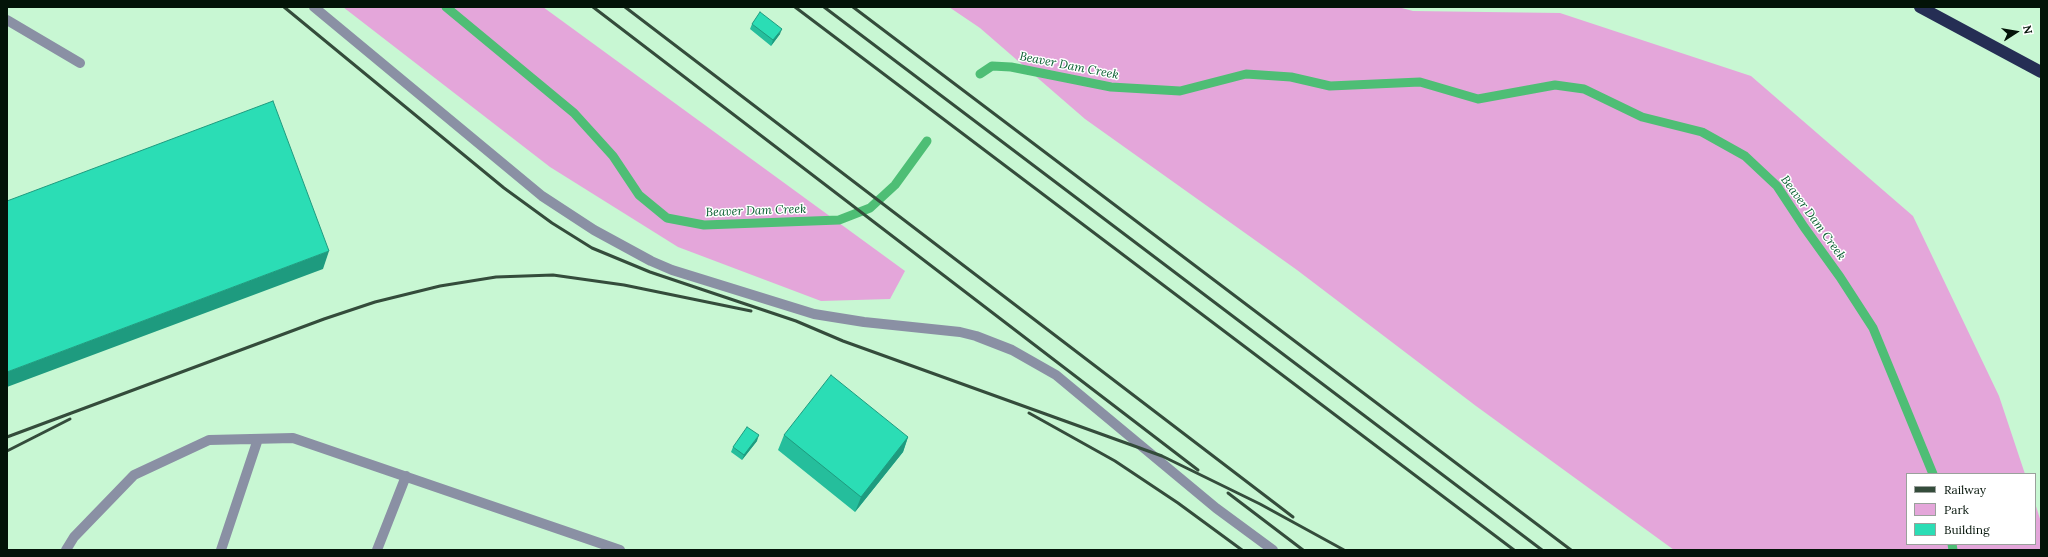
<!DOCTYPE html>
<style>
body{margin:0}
#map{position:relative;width:2048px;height:557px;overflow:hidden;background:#c8f7d3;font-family:Lora,serif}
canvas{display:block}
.frame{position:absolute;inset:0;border:8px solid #031308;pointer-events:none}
.legend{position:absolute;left:1906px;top:473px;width:130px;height:72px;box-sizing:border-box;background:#fff;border:1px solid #9aa19c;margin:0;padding:5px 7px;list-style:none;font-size:12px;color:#031308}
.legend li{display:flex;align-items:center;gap:8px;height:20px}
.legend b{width:20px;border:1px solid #9aa19c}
.north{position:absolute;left:1996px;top:12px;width:40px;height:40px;-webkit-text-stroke:3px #fff;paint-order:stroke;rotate:78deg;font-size:11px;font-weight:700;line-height:16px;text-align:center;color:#031308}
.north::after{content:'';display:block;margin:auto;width:14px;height:18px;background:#031308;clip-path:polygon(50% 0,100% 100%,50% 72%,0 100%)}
</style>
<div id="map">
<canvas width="2048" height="557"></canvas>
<div class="frame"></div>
<ul class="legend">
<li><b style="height:5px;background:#344c3b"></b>Railway</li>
<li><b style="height:11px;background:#e4a6da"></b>Park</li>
<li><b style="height:11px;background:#2bddb5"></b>Building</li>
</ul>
<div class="north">N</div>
</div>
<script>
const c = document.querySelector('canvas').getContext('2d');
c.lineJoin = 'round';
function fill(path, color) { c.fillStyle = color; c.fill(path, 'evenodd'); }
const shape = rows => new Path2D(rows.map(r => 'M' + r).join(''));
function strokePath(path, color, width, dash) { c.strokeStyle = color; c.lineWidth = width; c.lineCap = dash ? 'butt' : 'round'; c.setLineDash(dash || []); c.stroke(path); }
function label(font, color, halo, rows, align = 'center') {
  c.font = font + ' Lora,serif'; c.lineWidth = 3; c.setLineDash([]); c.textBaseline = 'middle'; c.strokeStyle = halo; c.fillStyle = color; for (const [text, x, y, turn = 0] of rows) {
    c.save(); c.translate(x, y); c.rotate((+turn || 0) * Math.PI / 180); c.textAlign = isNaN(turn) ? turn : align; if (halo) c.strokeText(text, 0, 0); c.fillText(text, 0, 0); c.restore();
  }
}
fill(shape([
 [343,7,543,7,905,271,890,299,821,301,678,247,550,167],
 [949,7,1398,7,1413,11,1560,13,1751,76,1913,216,1999,396,2025,474,1907,474,1907,544,2035,544,2035,503,2041,522,2041,550,1674,550,1476,406,1297,270,1085,119,980,28]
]), '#e4a6da');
strokePath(shape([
 [446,7,574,113,613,156,639,195,667,218,704,225,839,220,870,208,895,185,927,141],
 [980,74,992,66,1011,67,1111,87,1180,91,1246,74,1291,77,1330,86,1420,82,1478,99,1555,85,1584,89,1642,117,1702,132,1745,156,1777,186,1804,227,1840,277,1873,328,1933,474],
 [1952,544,1953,550]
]), '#4ebe75', 9);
strokePath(shape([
 [314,7,542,196,594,230,651,261,672,270,814,314,864,322,960,332,976,336,1012,350,1056,375,1216,508,1273,550],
 [7,20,80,63],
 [66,550,74,537,134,475,209,440,293,438,620,550],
 [221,550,258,439],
 [377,550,406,476]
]), '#8a90a4', 10);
strokePath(shape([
 [1920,7,2041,72]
]), '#252e54', 12);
strokePath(shape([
 [284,7,504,188,552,223,592,248,650,272,796,321,843,341,1162,456,1260,504,1344,550],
 [593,7,1198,470],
 [625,7,1293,517],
 [795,7,1514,550],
 [824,7,1542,550],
 [853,7,1571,550],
 [1029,413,1115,461,1178,503,1242,550],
 [7,437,324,319,375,302,440,286,496,277,553,275,624,285,751,311],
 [7,451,70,419],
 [1228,493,1303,550]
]), '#344c3b', 3);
fill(shape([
 [752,24,780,34,771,46,750,29],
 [784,435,908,437,903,452,855,512,778,450],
 [757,441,742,460,731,452,733,447]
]), '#25be9c');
fill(shape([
 [782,29,780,34,771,46,773,40],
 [329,251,323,269,7,387,7,372],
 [759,435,757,441,742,460,744,455],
 [908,437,903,452,855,512,861,497]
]), '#1e9b7f');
const building = shape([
 [760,12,782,29,773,40,752,24,760,12],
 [273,101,329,251,7,372,7,201,273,101],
 [831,375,908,437,861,497,784,435,831,375],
 [747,427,759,435,744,455,733,447,747,427]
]);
fill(building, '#2bddb5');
strokePath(building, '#1e9b7f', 1);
label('italic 12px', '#075d2f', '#fff', [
 ["Beaver Dam Creek",1069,66,11],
 ["Beaver Dam Creek",756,211,-2],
 ["Beaver Dam Creek",1813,218,54]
]);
</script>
